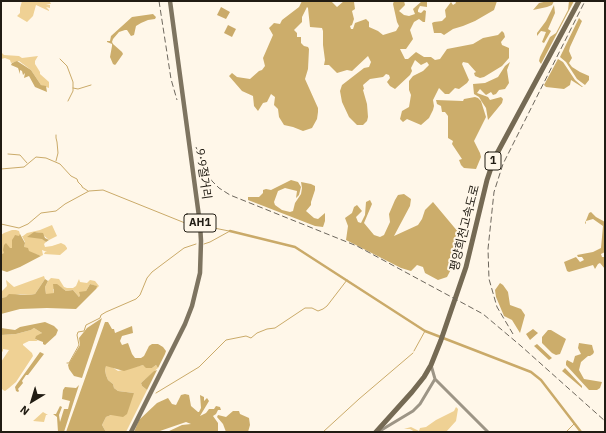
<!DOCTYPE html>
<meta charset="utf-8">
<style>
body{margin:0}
#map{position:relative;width:606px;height:433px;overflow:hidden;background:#fff7e9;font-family:"IBM Plex Sans",sans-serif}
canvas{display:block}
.frame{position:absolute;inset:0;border:2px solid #211c13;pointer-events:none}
.north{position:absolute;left:12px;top:381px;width:40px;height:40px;-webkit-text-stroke:3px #fff7e9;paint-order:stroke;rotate:218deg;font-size:11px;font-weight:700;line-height:16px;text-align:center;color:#211c13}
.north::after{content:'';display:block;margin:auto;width:14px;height:18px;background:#211c13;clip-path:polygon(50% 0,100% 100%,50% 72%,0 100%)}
</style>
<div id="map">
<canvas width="606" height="433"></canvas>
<div class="frame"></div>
<div class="north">N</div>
</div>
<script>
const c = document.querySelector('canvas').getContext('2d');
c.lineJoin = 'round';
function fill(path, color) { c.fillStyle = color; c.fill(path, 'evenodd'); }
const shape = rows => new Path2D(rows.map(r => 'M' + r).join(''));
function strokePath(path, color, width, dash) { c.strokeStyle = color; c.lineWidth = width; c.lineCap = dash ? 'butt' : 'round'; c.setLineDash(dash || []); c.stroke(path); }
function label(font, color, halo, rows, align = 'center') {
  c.font = font + ' "IBM Plex Sans","Noto Sans KR",sans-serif'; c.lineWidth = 4; c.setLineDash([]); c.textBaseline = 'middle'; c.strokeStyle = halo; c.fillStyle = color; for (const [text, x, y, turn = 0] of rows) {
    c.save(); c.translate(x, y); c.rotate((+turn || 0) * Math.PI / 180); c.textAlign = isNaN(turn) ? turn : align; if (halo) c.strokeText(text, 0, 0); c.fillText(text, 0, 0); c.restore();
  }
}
fill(shape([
 [22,1,53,1,50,2,51,4,46,4,50,5,50,8,46,7,49,10,49,11,36,5,33,16,27,22,17,16,20,13,20,8],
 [1,52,4,55,19,56,22,58,38,56,35,61,35,64,40,72,40,74,49,82,49,88,41,85,31,70,19,61,11,63,10,60,5,58,1,59],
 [52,225,57,236,49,240,41,233,35,232,46,242,44,244,45,247,52,246,61,243,65,245,67,248,67,249,60,255,44,254,45,252,47,252,42,250,43,255,41,256,35,254,5,256,3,250,4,253,1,254,1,235,4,233,12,230,16,230,19,231,24,247,25,242,22,236,23,236,27,233,40,230],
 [44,276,45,279,35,294,29,295,20,294,1,298,1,292,7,286,6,280,14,287],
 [51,278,59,279,64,287,67,288,73,288,76,286,79,279,80,282,87,283,90,280,95,281,99,286,96,289,96,286,90,284,86,291,80,295,79,297,73,290,66,291,62,288,53,289,54,293,52,294,46,294,45,287,48,281],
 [34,328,42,333,35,339,38,341,29,341,23,344,23,345,32,353,33,356,16,382,9,388,5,391,3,390,1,388,1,362,9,350,3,349,3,351,1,353,1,335,16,334,31,330],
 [106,365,112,367,118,371,143,365,152,368,156,365,158,368,141,383,142,386,147,390,126,432,106,432,102,425,106,417,111,415,115,415,134,393,118,391,114,388,113,384,108,380,106,375,105,370],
 [456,407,458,409,456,421,446,432,415,432,410,429,404,429,411,427,419,431,420,428,426,427,436,420,454,411],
 [43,412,48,415,46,415,44,422,33,421]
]), '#efd194');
fill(shape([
 [302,1,331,1,337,7,344,1,354,2,355,9,352,11,354,19,352,25,350,26,351,29,353,29,355,23,366,19,369,22,369,27,378,31,383,35,396,31,399,26,397,22,393,4,394,1,404,1,405,5,399,11,404,15,409,16,415,14,413,9,422,1,427,1,427,7,420,6,418,10,418,12,421,13,424,10,426,11,425,22,423,22,419,19,414,22,410,30,413,39,406,49,400,49,405,59,408,59,416,52,424,57,431,57,435,60,440,59,447,49,473,44,483,38,498,35,502,31,504,33,505,37,501,42,502,45,509,48,509,58,502,66,484,77,480,78,475,76,474,73,476,72,468,63,463,62,462,64,469,80,467,83,459,89,455,88,449,94,445,94,439,88,433,100,434,106,433,110,429,118,421,125,407,119,403,122,400,119,402,111,409,107,411,95,409,90,409,81,413,76,423,71,429,65,427,62,421,65,415,60,411,68,412,71,410,75,395,89,390,86,387,82,390,78,389,75,386,74,383,77,370,79,363,85,364,89,363,90,367,104,368,117,367,121,363,125,357,125,349,117,342,102,340,91,342,85,364,68,369,67,371,62,368,56,352,71,347,70,337,73,329,65,324,65,325,60,323,45,323,31,322,28,310,27,308,8,307,7,302,17,302,22,294,30,297,33,297,37,301,37,301,43,304,46,308,47,309,49,308,69,305,79,318,108,318,112,317,119,312,128,303,131,293,127,284,125,279,117,278,109,274,105,275,97,271,94,267,102,263,103,258,111,254,106,253,96,242,91,229,76,232,73,237,77,250,79,259,71,262,70,265,66,263,58,273,35,269,28,274,23,280,24,282,20,299,7],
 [455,1,497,1,494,10,475,21,463,26,453,29,444,35,441,33,434,33,432,23,434,22,442,21,446,17,445,10,451,2,453,5,456,3],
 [548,1,554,1,552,5,547,7,533,10,539,3],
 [569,1,574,1,541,64,539,61,540,57,550,37,556,33,568,10],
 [554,5,555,13,548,29,551,31,544,43,542,42,546,32,541,31,537,36,537,33,546,21],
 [153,14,156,17,155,19,148,20,141,23,136,26,134,35,131,36,127,30,125,30,119,32,113,39,112,42,113,44,122,52,123,54,116,64,115,65,113,64,110,57,112,46,112,44,107,42,107,41,110,41,111,36,132,17],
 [579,18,582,21,570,47,569,51,572,58,569,63,572,67,580,72,589,76,589,80,585,85,577,79,566,62,560,57],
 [558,59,563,62,575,80,583,87,582,87,571,80,570,85,564,89,546,87,544,85],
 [17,61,31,70,41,85,46,86,47,92,35,87,29,76,24,78,25,73,23,75,22,71,20,70,20,74,18,68,11,65,12,63],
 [510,62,507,70,509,83,505,89,499,90,496,94,493,95,491,92,486,95,480,89,477,93,488,97,490,100,501,97,503,99,502,103,488,120,486,108,482,102,479,97,474,94,473,84,485,83,498,77,505,66],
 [475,97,478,98,481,101,486,117,474,141,480,153,481,157,476,169,464,168,461,165,459,160,462,159,452,144,453,141,448,138,448,116,445,112,442,112,441,106,437,104,436,100,463,101,464,99],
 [291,180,298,182,301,187,299,195,296,198,297,191,285,188,278,191,274,202,275,205,282,210,290,212,293,211,295,203,301,194,302,188,301,182,311,184,315,186,315,190,311,202,311,205,306,211,314,218,318,219,325,213,325,221,323,227,315,226,248,200,248,197,259,197,263,193,263,190,266,189,271,190],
 [404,194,411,199,410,206,394,236,418,225,422,219,425,210,433,202,464,239,462,248,447,277,438,280,425,273,423,267,417,265,411,271,401,268,346,240,348,226,345,218,352,213,354,207,357,205,362,211,356,217,358,222,361,223,365,215,366,202,370,200,372,204,364,223,374,235,380,237,384,235,390,222,389,214,395,200,398,195],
 [591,212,596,217,605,222,605,252,601,254,602,257,605,257,605,269,600,263,598,264,595,269,593,265,569,272,567,271,564,262,576,257,580,262,584,260,582,257,578,257,577,255,593,252,601,248,603,226,593,219,586,221,586,224,585,223,589,213],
 [34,232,43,233,45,238,49,240,46,242,42,239,27,237],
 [20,234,25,243,24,247,28,248,29,251,41,256,20,267,7,272,1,270,1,254,4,253,3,250,4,245,6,243,10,248,12,248,12,240,14,237,15,235,19,236],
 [45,279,48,281,45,287,46,294,54,293,53,284,57,284,66,291,73,290,79,297,80,295,79,292,86,291,90,284,97,286,96,289,76,309,47,308,20,309,1,314,1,298,6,297,9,294,29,295,35,294],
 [500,283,503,285,508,292,510,305,521,309,525,315,520,333,512,320,504,316,496,297,495,290],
 [102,318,82,378,74,376,69,369,68,365,80,345,79,338,87,328],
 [45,322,54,326,58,330,56,335,45,345,43,344,43,342,35,339,36,336,42,333,34,328,31,330,16,334,1,335,1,328,15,330,20,327],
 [105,322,108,322,112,329,114,329,115,333,132,326,133,333,122,336,120,341,122,345,128,343,132,354,135,358,141,358,144,356,149,346,152,344,158,344,163,347,166,351,165,354,158,368,156,365,152,368,146,368,143,365,124,371,106,366,105,370,106,375,108,380,113,384,114,388,118,391,134,393,127,414,123,417,111,415,106,417,102,425,106,432,66,432],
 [548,330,551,330,566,339,560,354,556,355,552,353,542,343,542,337],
 [579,343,592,345,593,349,594,352,593,354,590,356,588,356,581,362,579,370,584,379,602,382,600,388,597,390,589,390,566,365,566,362,567,360,573,363,575,356,581,354,578,348],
 [40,352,44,354,28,375,26,375,22,381,23,383,18,389,19,391,18,392,16,391,15,387,17,384],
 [157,370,147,390,142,386,141,383,154,371],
 [79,385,64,432,58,432,57,417,53,414,56,414,60,406,62,407,59,415,60,422,64,409,68,409,70,401,62,399,63,390,65,387,76,388],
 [185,394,189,395,191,406,198,412,199,412,201,408,200,395,204,397,204,401,207,398,209,401,200,416,206,413,209,409,214,409,216,406,220,407,221,410,218,410,216,414,213,416,218,423,218,432,167,432,182,425,191,424,186,422,157,432,134,432,139,420,157,403,168,398,172,404,176,405,181,395],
 [233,411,239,411,240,414,249,418,250,425,248,432,226,432,223,424,217,417,218,415,226,417]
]), '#ccad6b');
fill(shape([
 [221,7,230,12,226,19,217,15],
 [228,25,236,29,232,37,224,33],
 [533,329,538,333,530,340,526,334],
 [537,344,552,358,549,360,534,346],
 [565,368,582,386,582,388,562,371]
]), '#caaa69');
strokePath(shape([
 [60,59,67,66,73,82,73,91,68,101],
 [73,88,78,89,91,85],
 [8,154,20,155,27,163],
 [56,161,58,153,57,142,56,138,56,135],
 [1,169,24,167,36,157,46,158,60,164,71,176,77,179,78,182,82,186,82,187,88,191],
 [1,224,19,228,28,224,41,213,56,211,65,204,89,191,103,190,195,227],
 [204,226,229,231],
 [204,244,210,242,230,231],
 [414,351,425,331],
 [67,363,69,363,79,345,77,335,78,332,84,331,86,325,100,318,101,315,106,312,136,299,140,295,147,278,152,272,184,248,196,244],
 [156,393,199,367,226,340,246,336,251,338,257,333,267,329,275,328,305,308,312,308,318,311,323,309,327,306,347,280],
 [323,432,359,399,413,353],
 [566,432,574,424]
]), '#caaa69', 1);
strokePath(shape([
 [230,231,295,247,425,331,531,372,541,380,581,432]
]), '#caaa69', 2.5);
strokePath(shape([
 [435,379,488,432],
 [378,432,413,411,420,404,435,379,431,365]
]), '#9d9586', 3);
strokePath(shape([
 [131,432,185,324,192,306,200,273,201,241,200,224,170,1]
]), '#7e7460', 4.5);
strokePath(shape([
 [376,432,412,392,424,377,431,365,441,340,466,267,487,180,494,159,579,1]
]), '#756a54', 5);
strokePath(shape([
 [159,1,171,79,177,100],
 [196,147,205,171,212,181,219,188,230,195,357,246,483,314,521,346,605,421],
 [513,334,497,307,489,279,488,249,494,192,503,164,585,1]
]), '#6c665c', 1, [6, 3]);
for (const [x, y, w] of [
 [493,161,16],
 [200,223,32]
]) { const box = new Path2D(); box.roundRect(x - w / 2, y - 9, w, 18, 3); c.fillStyle = '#fff7e9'; c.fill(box); strokePath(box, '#211c13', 1); }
label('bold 11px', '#211c13', null, [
 ["1",493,161],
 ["AH1",200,223]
]);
label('12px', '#211c13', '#fff7e9', [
 ["9·9절거리",203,174,82],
 ["평양희천고속도로",465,228,-76]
]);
</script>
